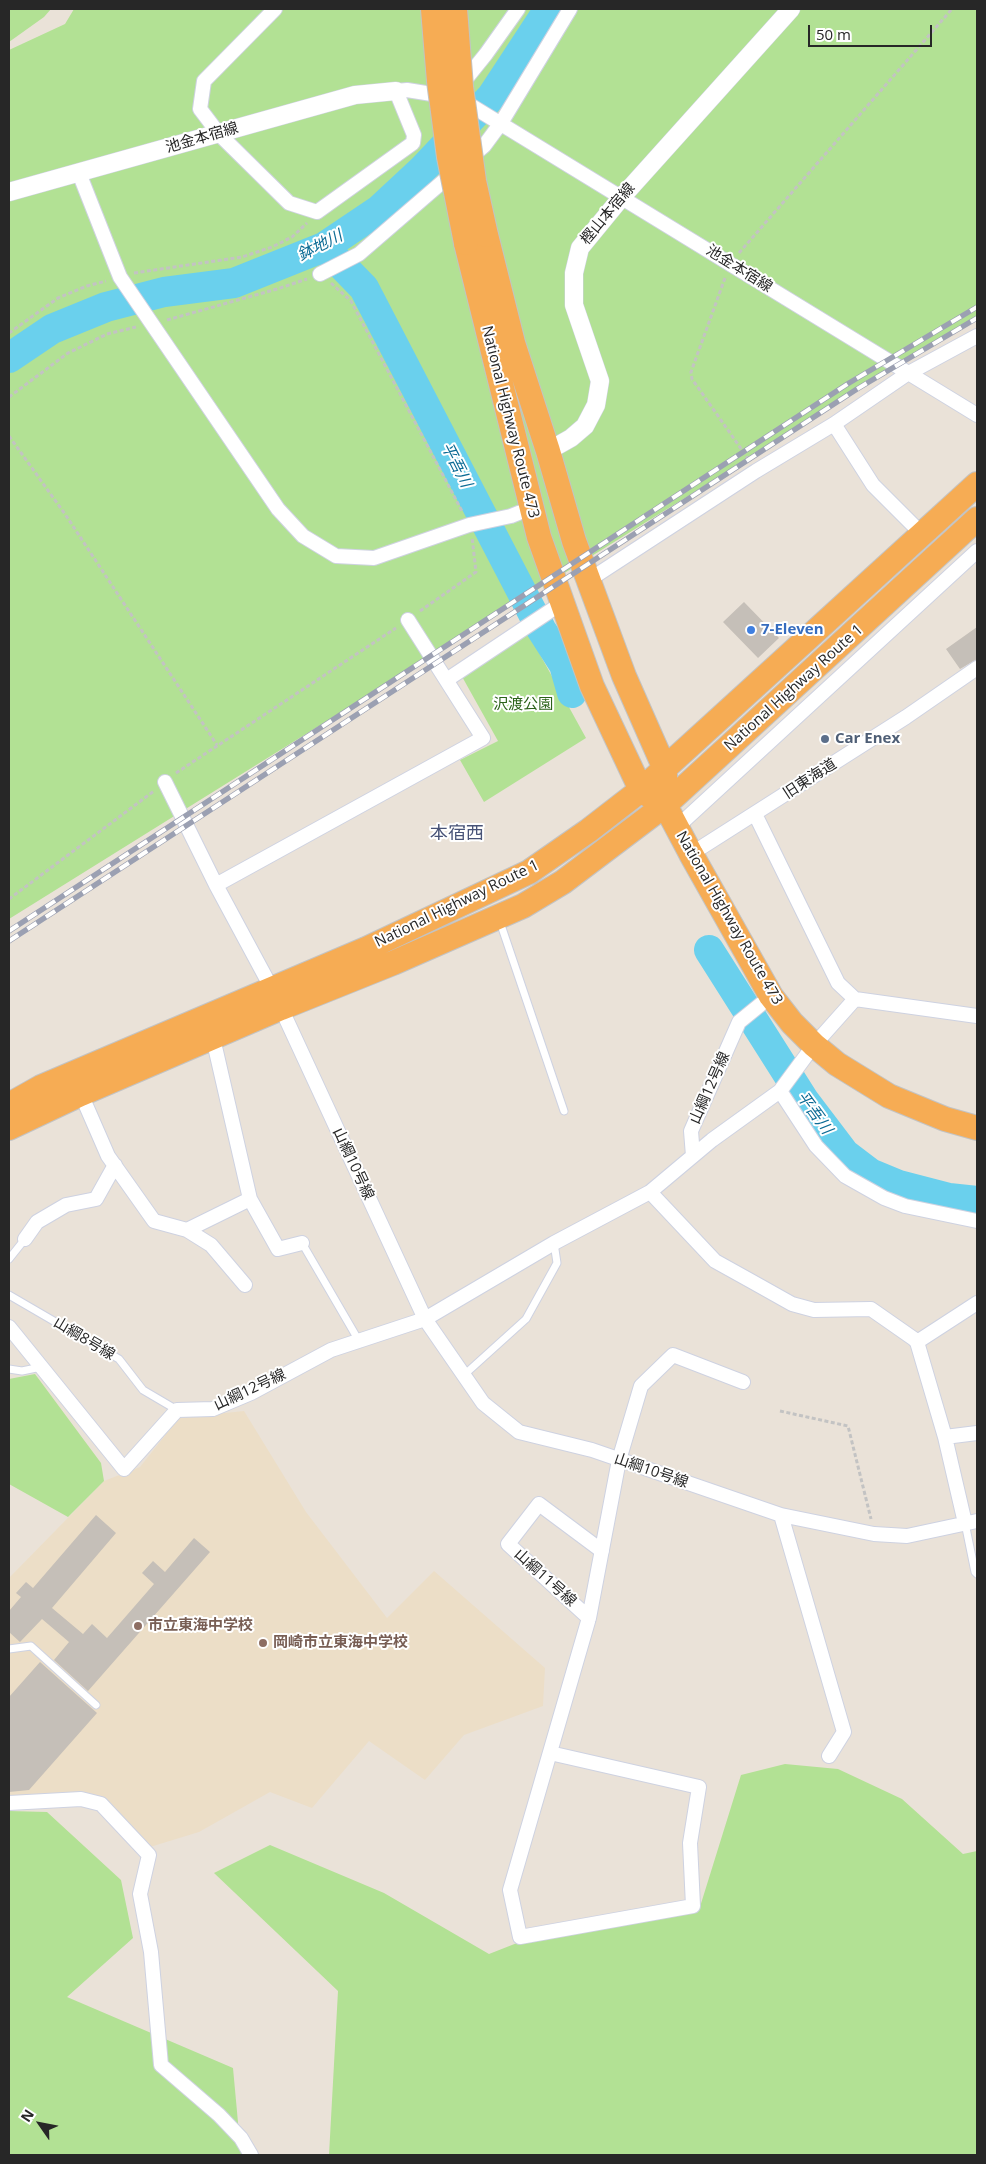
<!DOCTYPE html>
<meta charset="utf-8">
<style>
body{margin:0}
#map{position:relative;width:986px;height:2164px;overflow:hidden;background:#eae2d8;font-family:"Open Sans",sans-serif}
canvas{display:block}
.frame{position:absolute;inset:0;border:10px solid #272727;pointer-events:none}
.north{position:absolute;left:15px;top:2099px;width:50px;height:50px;-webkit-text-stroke:4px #fff;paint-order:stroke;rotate:303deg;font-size:14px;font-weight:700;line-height:20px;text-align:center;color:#272727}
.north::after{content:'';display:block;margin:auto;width:18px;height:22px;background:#272727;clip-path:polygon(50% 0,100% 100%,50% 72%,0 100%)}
.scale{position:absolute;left:808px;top:25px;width:124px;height:22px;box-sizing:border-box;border:2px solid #272727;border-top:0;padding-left:6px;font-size:15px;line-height:18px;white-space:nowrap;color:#272727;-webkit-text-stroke:4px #fff;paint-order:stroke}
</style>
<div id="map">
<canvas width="986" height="2164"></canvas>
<div class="frame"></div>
<div class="north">N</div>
<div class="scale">50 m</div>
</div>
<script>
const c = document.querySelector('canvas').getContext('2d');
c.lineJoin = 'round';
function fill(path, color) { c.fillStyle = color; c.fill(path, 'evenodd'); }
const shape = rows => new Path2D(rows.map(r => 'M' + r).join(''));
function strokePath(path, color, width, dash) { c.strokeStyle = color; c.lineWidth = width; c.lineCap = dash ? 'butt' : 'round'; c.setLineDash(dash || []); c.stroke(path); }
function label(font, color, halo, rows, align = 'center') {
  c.font = font + ' "Open Sans","Noto Sans JP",sans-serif'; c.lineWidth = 4; c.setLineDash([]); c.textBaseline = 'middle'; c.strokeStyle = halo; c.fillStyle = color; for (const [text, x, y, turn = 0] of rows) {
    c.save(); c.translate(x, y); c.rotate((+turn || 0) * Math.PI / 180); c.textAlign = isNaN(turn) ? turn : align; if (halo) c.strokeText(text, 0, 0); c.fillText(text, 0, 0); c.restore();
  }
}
fill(shape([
 [244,1411,306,1512,387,1618,434,1571,545,1668,543,1706,464,1735,425,1780,369,1741,312,1808,270,1792,199,1832,150,1847,105,1800,79,1792,9,1797,9,1578,104,1481,140,1467,179,1418]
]), '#ecdec7');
fill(shape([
 [9,9,51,9,44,17,9,42],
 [74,9,977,9,977,316,9,919,9,50,65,24],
 [527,631,586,738,484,802,460,760,498,741,460,673],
 [35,1374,101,1463,104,1481,68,1517,9,1484,9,1379],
 [785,1764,838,1769,902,1799,963,1854,977,1851,977,2155,329,2155,338,1991,214,1873,270,1845,384,1893,489,1954,517,1943,699,1910,741,1775],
 [9,1811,47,1812,121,1880,133,1938,67,1997,233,2068,241,2155,9,2155]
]), '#b2e194');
strokePath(shape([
 [324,247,364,288,541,629,564,665,572,693],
 [9,358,52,329,106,307,164,292,234,283,324,247,379,210,422,170,492,96,549,9],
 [709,950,804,1100,845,1154,870,1173,899,1185,949,1198,977,1201]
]), '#6ad0ed', 30);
fill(shape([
 [744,602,779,638,758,658,723,622],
 [977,627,977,659,960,669,946,649],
 [96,1515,116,1533,52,1608,83,1634,92,1624,107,1638,154,1584,142,1573,153,1561,165,1572,194,1538,210,1552,88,1691,54,1660,69,1642,42,1619,20,1642,9,1632,9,1611,21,1597,16,1593,26,1582,33,1588],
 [40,1662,97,1713,29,1790,9,1792,9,1697]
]), '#c5bfb8');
const service = shape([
 [499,919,564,1111],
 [302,1243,359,1341],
 [9,1259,25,1239],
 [9,1295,119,1359,143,1390,177,1410],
 [9,1369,22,1371,41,1367],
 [464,1375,526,1319,557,1263,554,1243],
 [965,1523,975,1572,977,1574],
 [9,1649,31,1646,96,1705]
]);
const minor = shape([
 [275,9,204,81,200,109,219,134,289,203,317,212,413,143,414,135,396,91,407,90,432,94,470,105,977,415],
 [461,85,486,54,518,9],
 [79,173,120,277,278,509,303,536,336,556,374,558,469,525,511,516,531,508],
 [320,274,359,254,484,146,501,123,570,9],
 [834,424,873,485,923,535],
 [589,580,756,471,834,424,907,374,977,336],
 [448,679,562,603],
 [165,782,216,885,272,989],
 [755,814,838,983,855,999,977,1016],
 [677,827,977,551],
 [691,854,906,717,977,668],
 [216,885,483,738,408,620],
 [281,1008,425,1319,483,1403,519,1432,592,1450,781,1515,874,1534,907,1536,977,1521],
 [213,1038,250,1199,278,1249,302,1243],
 [780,1091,816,1146,845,1176,884,1198,905,1206,977,1221],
 [81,1094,108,1156,154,1221,187,1230,250,1199],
 [693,1156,691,1131,739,1022,771,996],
 [650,1192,715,1261,751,1281,792,1304,814,1310,871,1309,914,1339,917,1342,945,1437,965,1523],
 [187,1230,211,1245,245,1285],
 [25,1239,37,1222,66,1205,96,1199,115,1165],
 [9,1327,124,1469,177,1410,213,1409,251,1393,331,1350,425,1319,554,1243,650,1192,712,1140,780,1091,814,1045,855,999],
 [917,1342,977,1303],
 [945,1437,977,1433],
 [781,1515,844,1732,829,1756],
 [589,1618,508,1544,539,1504,602,1551],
 [550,1753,699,1787,690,1843,693,1906,520,1937,510,1890,589,1618,619,1460,641,1386,673,1355,743,1382],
 [9,1803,81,1799,101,1804,149,1855,140,1894,151,1952,161,2065,219,2115,241,2138,251,2155]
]);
const tertiary = shape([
 [9,192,355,95,396,91],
 [548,451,571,438,585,426,596,405,600,381,574,305,574,273,580,248,621,198,791,9]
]);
const trunk = shape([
 [486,235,513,343,548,451,574,541,624,676,665,769,665,805,691,854,771,996,792,1023,814,1045,837,1064,889,1096,945,1119,977,1128],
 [466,243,539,537,592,686,641,790,653,798],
 [9,1105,41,1087,366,949,529,872,588,831,641,790,977,484],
 [9,1128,81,1094,281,1008,393,963,523,906,563,882,665,805,977,519]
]);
strokePath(service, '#ced2e1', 9);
strokePath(minor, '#ced2e1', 16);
strokePath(tertiary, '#ced2e1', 19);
strokePath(trunk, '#c3c3c3', 26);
strokePath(shape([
 [739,253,952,9],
 [134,273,242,257,272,247,292,237,307,223],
 [725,278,691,372,692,379,749,460],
 [331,283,351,301,463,513],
 [167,320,277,289,307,279],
 [9,333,58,298,87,286,106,281],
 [9,397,68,353,107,334,136,327],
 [9,436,67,517,217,745],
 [420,611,476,572,472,537],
 [176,773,396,628],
 [9,899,154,791],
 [780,1411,848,1426,871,1519]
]), '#c3c3c3', 3, [4, 2.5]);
strokePath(service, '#fff', 7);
strokePath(minor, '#fff', 14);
strokePath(tertiary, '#fff', 18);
strokePath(trunk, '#f6ac54', 24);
const rail = shape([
 [9,931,849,383,977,307],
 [9,941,857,389,977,318]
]);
strokePath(rail, '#9ba0b2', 5.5);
strokePath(rail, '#fff', 4, [11]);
const trunkBridge = shape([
 [433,9,439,81,449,157,466,243],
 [455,9,461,87,474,181,486,235]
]);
strokePath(trunkBridge, '#c3c3c3', 26, []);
strokePath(trunkBridge, '#f6ac54', 24);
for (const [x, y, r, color] of [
 [751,630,5,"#3f7fe0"],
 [825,739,5,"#5c6f8a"],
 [138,1626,5,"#8d6e63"],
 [263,1643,5,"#8d6e63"]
]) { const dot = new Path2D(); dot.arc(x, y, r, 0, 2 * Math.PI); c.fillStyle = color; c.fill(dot); strokePath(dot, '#fff', 2); }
label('15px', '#272727', '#fff', [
 ["池金本宿線",202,138,-16],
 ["樫山本宿線",608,214,-50],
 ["池金本宿線",739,269,32],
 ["National Highway Route 473",510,422,76],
 ["National Highway Route 1",794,688,-42],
 ["旧東海道",810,779,-33],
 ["National Highway Route 1",457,904,-26],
 ["National Highway Route 473",729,918,60],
 ["山綱12号線",710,1088,-66],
 ["山綱10号線",353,1164,65],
 ["山綱8号線",84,1339,31],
 ["山綱12号線",250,1390,-25],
 ["山綱10号線",651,1471,19],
 ["山綱11号線",545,1578,42]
]);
label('bold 15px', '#366cbe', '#fff', [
 ["7-Eleven",761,630]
], 'left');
label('15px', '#2b6219', '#fff', [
 ["沢渡公園",523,705]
]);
label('bold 15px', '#4e5e75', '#fff', [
 ["Car Enex",835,739]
], 'left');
label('bold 15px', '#785e54', '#fff', [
 ["市立東海中学校",148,1626],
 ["岡崎市立東海中学校",273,1643]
], 'left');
label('italic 16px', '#0d6c95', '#fff', [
 ["鉢地川",320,246,-27],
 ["平吾川",456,465,63],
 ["平吾川",814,1113,54]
]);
label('18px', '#485377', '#fff', [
 ["本宿西",457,834]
]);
</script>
